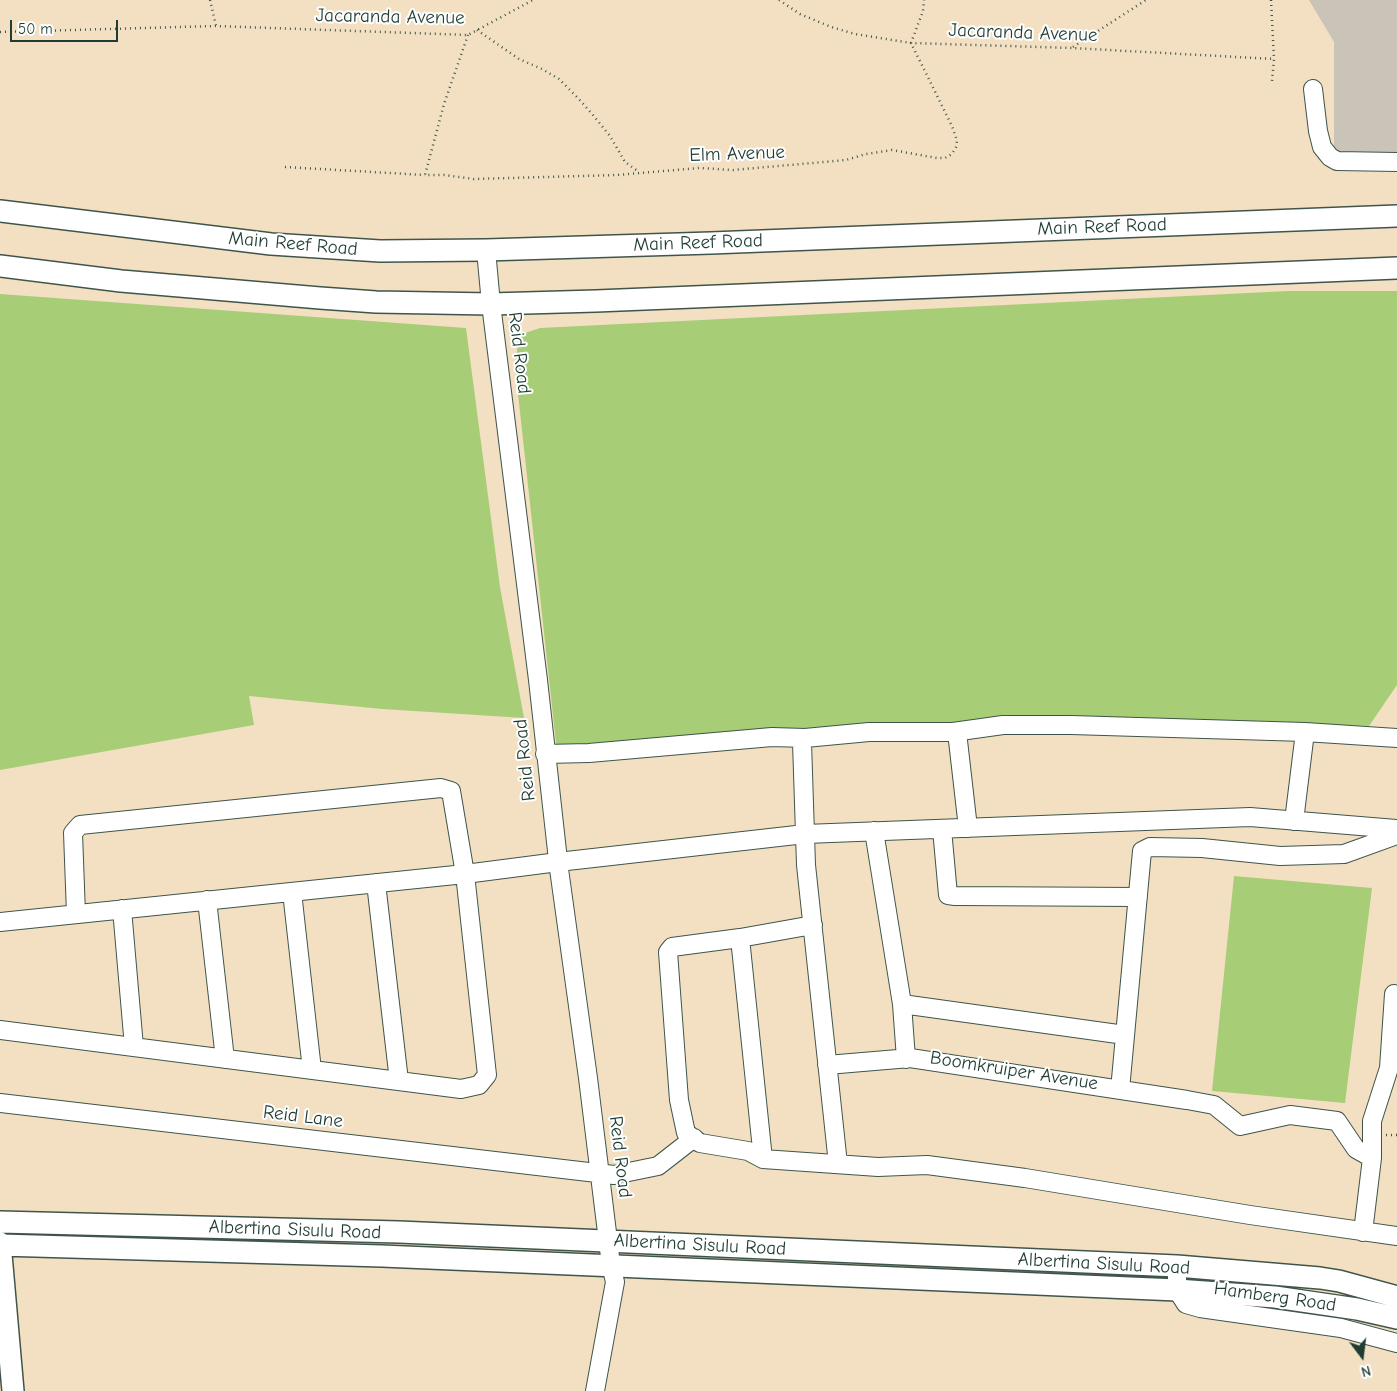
<!DOCTYPE html>
<style>
body{margin:0}
#map{position:relative;width:1397px;height:1391px;overflow:hidden;background:#f3e0c3;font-family:"Comic Neue",sans-serif}
canvas{display:block}
.north{position:absolute;left:1337px;top:1331px;width:50px;height:50px;-webkit-text-stroke:4px #fff;paint-order:stroke;rotate:165deg;font-size:14px;font-weight:700;line-height:20px;text-align:center;color:#1f3d34}
.north::after{content:'';display:block;margin:auto;width:18px;height:22px;background:#1f3d34;clip-path:polygon(50% 0,100% 100%,50% 72%,0 100%)}
.scale{position:absolute;left:10px;top:20px;width:108px;height:22px;box-sizing:border-box;border:2px solid #1f3d34;border-top:0;padding-left:6px;font-size:15px;line-height:18px;white-space:nowrap;color:#1f3d34;-webkit-text-stroke:4px #fff;paint-order:stroke}
</style>
<div id="map">
<canvas width="1397" height="1391"></canvas>
<div class="north">N</div>
<div class="scale">50 m</div>
</div>
<script>
const c = document.querySelector('canvas').getContext('2d');
c.lineJoin = 'round';
function fill(path, color) { c.fillStyle = color; c.fill(path, 'evenodd'); }
const shape = rows => new Path2D(rows.map(r => 'M' + r).join(''));
function strokePath(path, color, width, dash) { c.strokeStyle = color; c.lineWidth = width; c.lineCap = dash ? 'butt' : 'round'; c.setLineDash(dash || []); c.stroke(path); }
function label(font, color, halo, rows, align = 'center') {
  c.font = font + ' "Comic Neue",sans-serif'; c.lineWidth = 4; c.setLineDash([]); c.textBaseline = 'middle'; c.strokeStyle = halo; c.fillStyle = color; for (const [text, x, y, turn = 0] of rows) {
    c.save(); c.translate(x, y); c.rotate((+turn || 0) * Math.PI / 180); c.textAlign = isNaN(turn) ? turn : align; if (halo) c.strokeText(text, 0, 0); c.fillText(text, 0, 0); c.restore();
  }
}
fill(shape([
 [1309,0,1397,0,1397,159,1334,156,1334,42]
]), '#cac3b8');
fill(shape([
 [1288,291,1397,291,1397,685,1369,726,1106,718,848,726,557,752,515,366,519,335,540,328],
 [0,294,466,328,500,587,524,718,382,709,249,696,254,725,0,770],
 [1234,876,1372,888,1345,1103,1212,1091]
]), '#a8cd77');
const minor = shape([
 [1313,89,1318,131,1322,147,1330,157,1337,161,1397,162],
 [486,250,491,304,538,680,559,869,588,1078,611,1265,615,1282,595,1391],
 [957,732,968,828],
 [802,742,806,865,838,1164],
 [545,754,589,753,772,737,805,738,869,732,953,732,1003,725,1071,725,1305,732,1397,738],
 [1294,821,1305,732],
 [942,829,948,895,955,896,1138,897],
 [874,831,902,1004,906,1059],
 [376,883,399,1081],
 [292,892,312,1070],
 [207,900,225,1059],
 [122,909,134,1047],
 [0,922,465,874,451,791,441,788,80,825,73,833,76,914],
 [813,925,740,938,672,947,668,952,679,1100,686,1133,700,1143,748,1151,763,1159,878,1167,927,1165,1025,1178,1250,1215,1397,1236],
 [740,938,763,1159],
 [902,1004,1125,1035],
 [0,1030,461,1089,479,1085,487,1075,465,874,558,862,805,834,1250,817,1397,829],
 [827,1065,910,1058,1187,1100,1214,1105,1240,1126,1290,1115,1337,1121,1356,1149,1372,1158,1363,1232],
 [1120,1090,1142,851,1150,847,1202,848,1280,856,1344,854,1397,835],
 [0,1103,614,1175,658,1166,694,1138],
 [1372,1158,1372,1121,1389,1068,1394,994],
 [1177,1266,1177,1290,1186,1304,1200,1308,1341,1328,1397,1343]
]);
const major = shape([
 [0,211,271,244,380,251,486,250,711,243,1397,216],
 [0,266,121,281,320,298,376,302,491,304,596,301,1397,268],
 [0,1222,399,1232,1177,1266,1320,1278,1339,1281,1397,1297],
 [0,1243,13,1391],
 [0,1245,382,1256,1177,1290,1275,1297,1357,1309,1397,1318]
]);
strokePath(minor, '#3f5549', 20);
strokePath(major, '#3f5549', 24);
strokePath(shape([
 [210,0,216,26],
 [779,0,800,14,831,27,855,34,911,43,1072,48,1274,59],
 [1271,0,1274,59,1272,81],
 [477,30,519,59,542,69,559,79,577,97,593,115,610,136,625,162,639,172],
 [0,32,216,26,468,35,533,0],
 [468,35,444,104,425,175,444,175,474,179,617,175,699,168,733,170,846,160,866,154,892,150,937,158,945,158,952,154,956,147,957,141,952,126,911,43,923,11,924,0],
 [1073,47,1146,0],
 [285,167,425,175],
 [1386,1135,1397,1135]
]), '#3f5549', 2.5, [1, 4]);
strokePath(minor, '#fff', 18);
strokePath(major, '#fff', 21);
label('19px', '#1f3d34', '#fff', [
 ["Jacaranda Avenue",390,17,1],
 ["Jacaranda Avenue",1023,33,2],
 ["Elm Avenue",737,154,-2],
 ["Main Reef Road",1102,227,-2],
 ["Main Reef Road",698,243,-2],
 ["Main Reef Road",293,244,5],
 ["Reid Road",519,353,83],
 ["Reid Road",525,760,-96],
 ["Boomkruiper Avenue",1014,1071,9],
 ["Reid Lane",303,1117,7],
 ["Reid Road",620,1157,83],
 ["Albertina Sisulu Road",295,1230,2],
 ["Albertina Sisulu Road",700,1245,3],
 ["Albertina Sisulu Road",1104,1264,3],
 ["Hamberg Road",1275,1297,8]
]);
</script>
